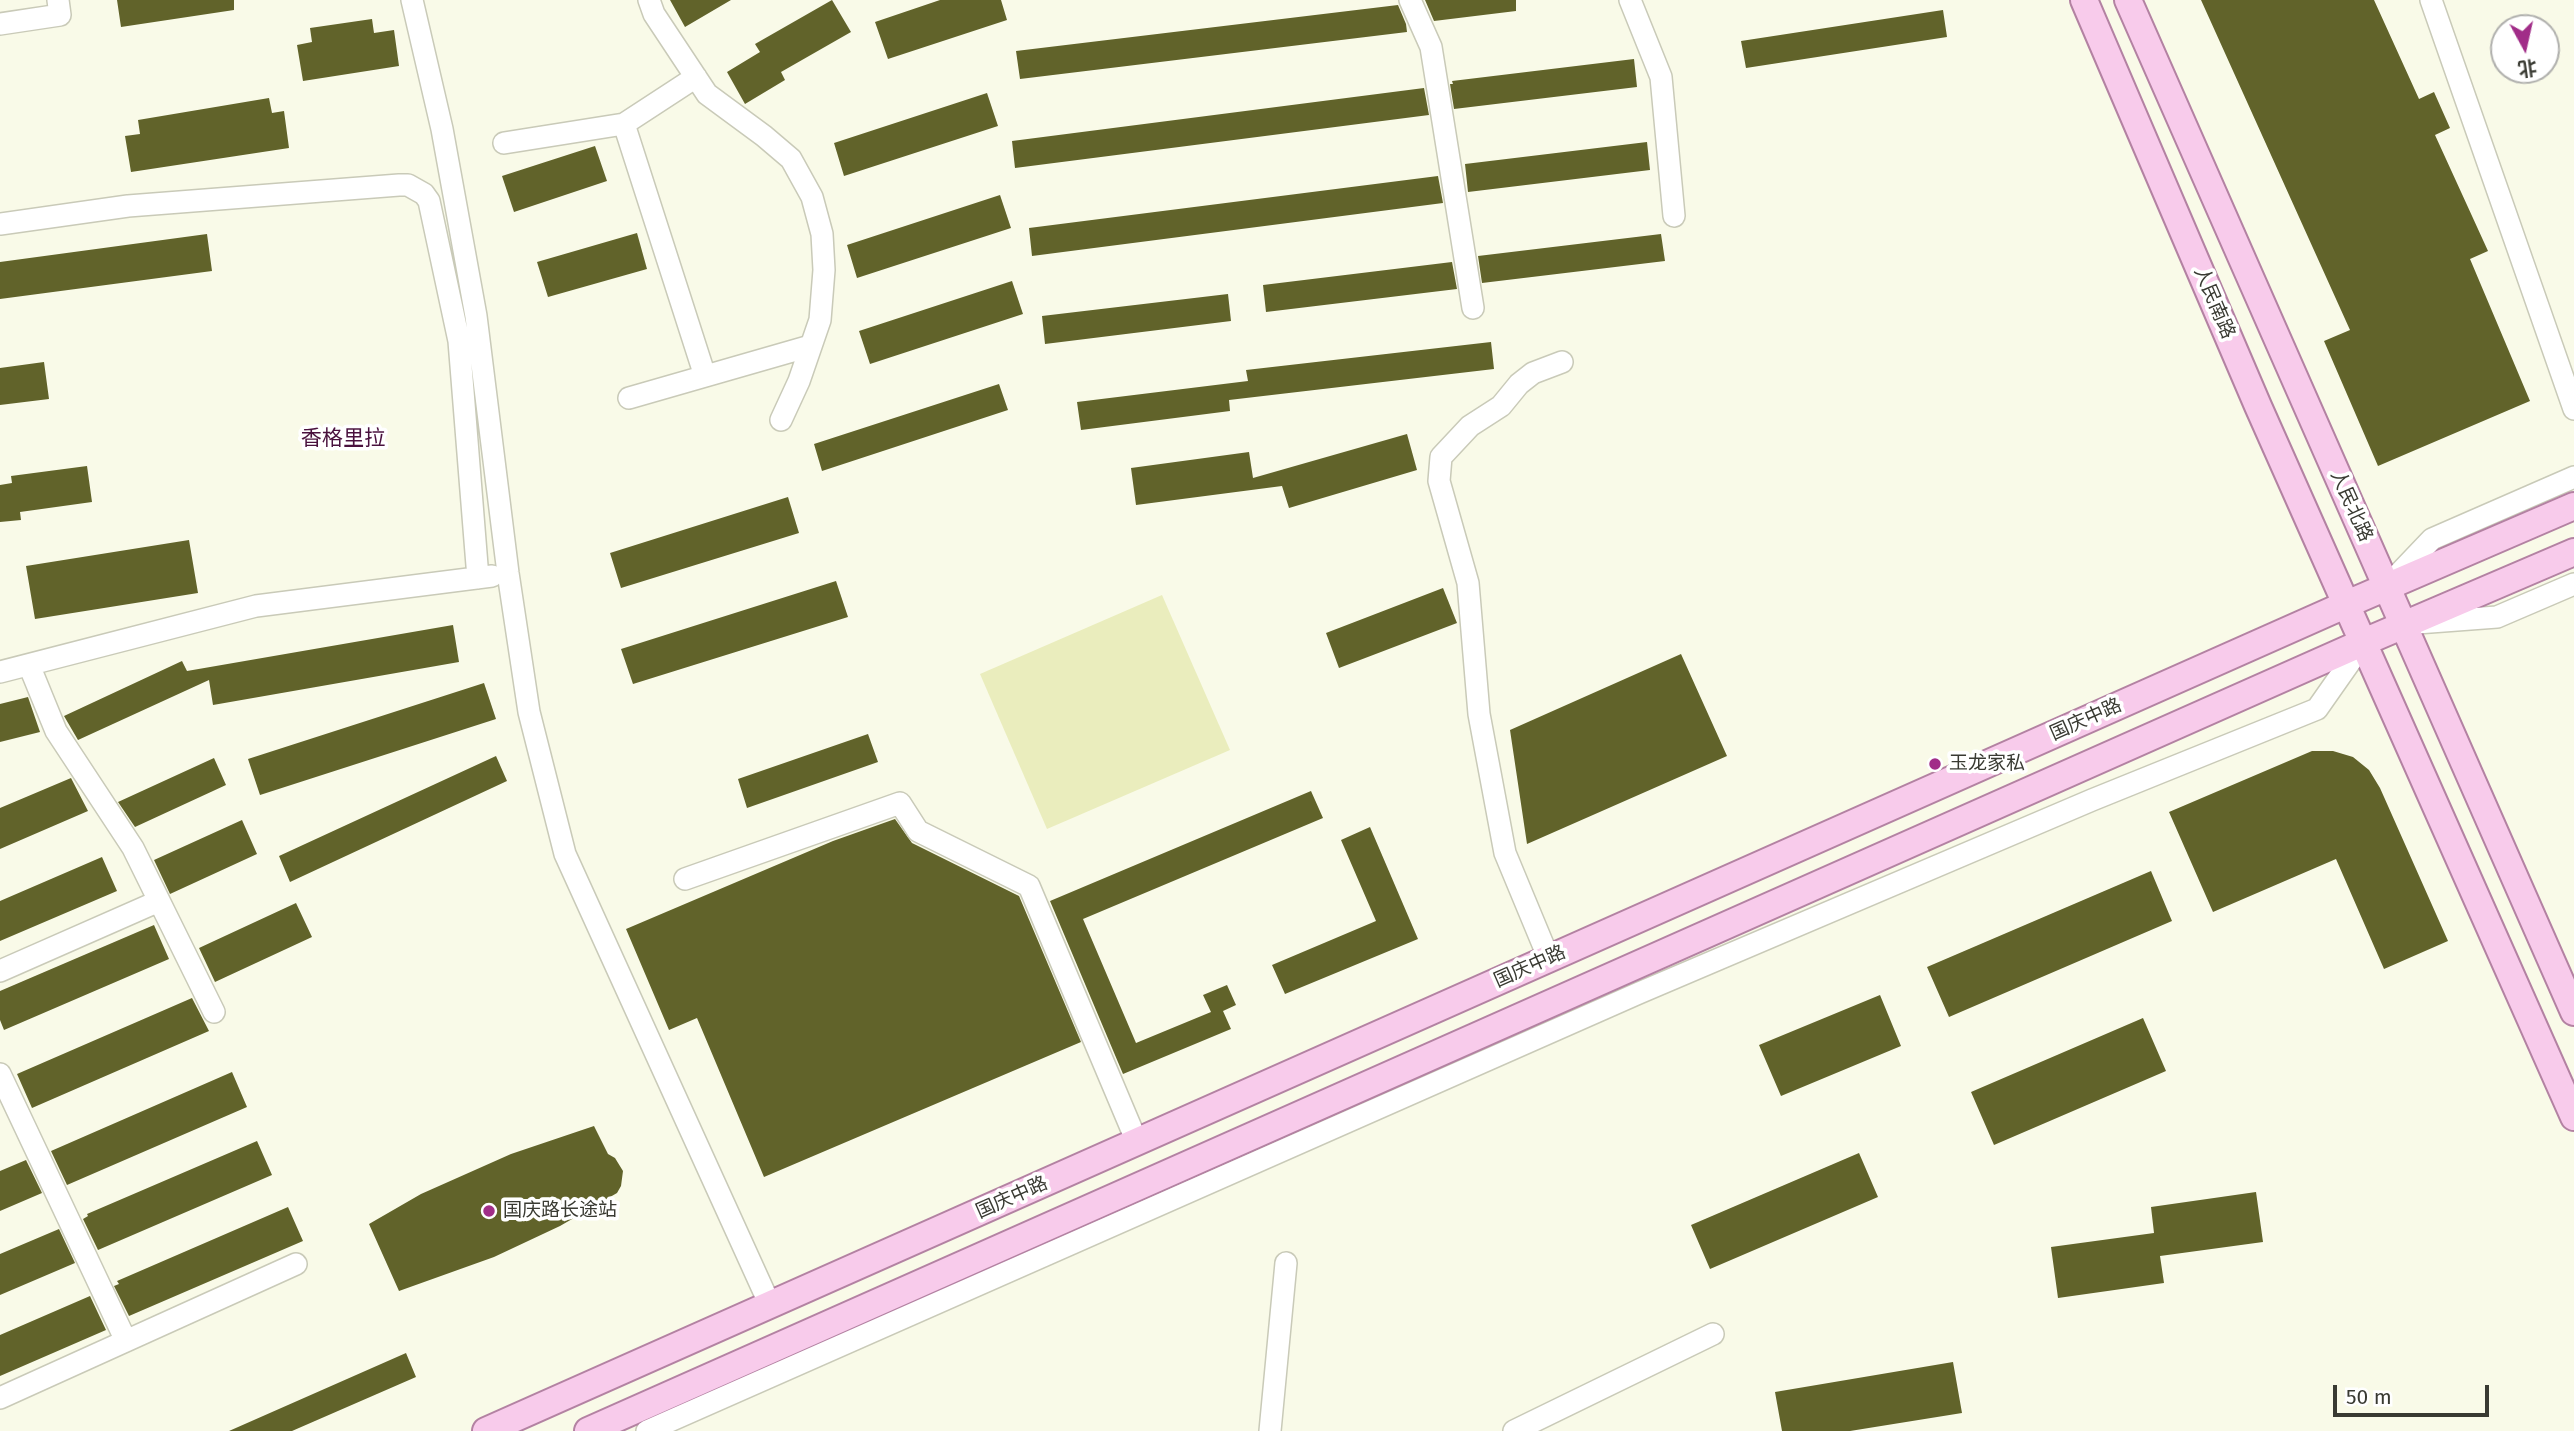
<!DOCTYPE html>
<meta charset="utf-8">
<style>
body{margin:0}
#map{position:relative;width:2574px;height:1431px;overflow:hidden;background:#f9fae8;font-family:"Fira Sans","Noto Sans SC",sans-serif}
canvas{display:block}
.north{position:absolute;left:2490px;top:14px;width:70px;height:70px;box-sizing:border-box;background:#fff;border:2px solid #b0b0ad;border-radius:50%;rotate:172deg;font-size:19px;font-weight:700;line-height:28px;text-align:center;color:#393a32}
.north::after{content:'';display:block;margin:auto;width:24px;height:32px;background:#a12d88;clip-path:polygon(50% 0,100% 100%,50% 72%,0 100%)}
.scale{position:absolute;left:2333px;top:1385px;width:156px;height:32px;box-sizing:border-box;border:4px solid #393a32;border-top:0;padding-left:9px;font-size:21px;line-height:24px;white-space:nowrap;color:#393a32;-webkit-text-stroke:5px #fff;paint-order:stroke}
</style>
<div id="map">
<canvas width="2574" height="1431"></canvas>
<div class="north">北</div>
<div class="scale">50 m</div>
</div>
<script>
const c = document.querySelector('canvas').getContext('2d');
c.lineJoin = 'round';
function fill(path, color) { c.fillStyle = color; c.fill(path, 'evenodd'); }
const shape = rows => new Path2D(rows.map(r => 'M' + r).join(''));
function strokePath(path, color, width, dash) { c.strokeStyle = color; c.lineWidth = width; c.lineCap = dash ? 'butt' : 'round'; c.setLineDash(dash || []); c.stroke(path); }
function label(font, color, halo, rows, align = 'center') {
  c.font = font + ' "Fira Sans","Noto Sans SC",sans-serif'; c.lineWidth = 7; c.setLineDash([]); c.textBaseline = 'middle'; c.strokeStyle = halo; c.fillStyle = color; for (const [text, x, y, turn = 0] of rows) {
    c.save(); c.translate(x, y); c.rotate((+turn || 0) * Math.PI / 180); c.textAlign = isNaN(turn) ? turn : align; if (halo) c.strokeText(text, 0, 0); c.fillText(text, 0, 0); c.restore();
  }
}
fill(shape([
 [1162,595,1230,750,1047,829,980,674]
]), '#eaedbd');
fill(shape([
 [117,0,234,0,234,10,121,27],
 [670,0,731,0,685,27],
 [832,0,851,32,781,72,785,80,745,104,727,72,760,52,755,44],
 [940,0,1001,0,1007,20,888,59,875,22],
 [1425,0,1516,0,1516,11,1434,21],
 [2201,0,2374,0,2419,99,2434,92,2450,128,2435,135,2488,251,2470,259,2530,401,2378,466,2324,341,2350,330],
 [1398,5,1406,24,1407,32,1020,79,1016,51],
 [1943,10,1947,37,1746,68,1741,41],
 [372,19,374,33,394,30,399,66,303,81,297,45,312,42,310,28],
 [1634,59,1637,87,1454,109,1450,84,1453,84,1452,81],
 [1424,88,1429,115,1015,168,1012,141],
 [987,93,998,126,844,176,834,143],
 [269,98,272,113,284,111,289,148,131,172,125,136,140,134,138,120],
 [1647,142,1650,170,1468,192,1465,164],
 [595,146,607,181,514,212,502,176],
 [1438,176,1443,203,1032,256,1029,228],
 [1000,195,1011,228,857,278,847,245],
 [637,233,647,269,548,297,537,262],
 [207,234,212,271,0,299,0,262],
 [1661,234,1665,261,1482,283,1478,256],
 [1452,262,1457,289,1266,312,1263,285],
 [1012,281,1023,314,870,364,859,331],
 [1228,294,1231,321,1045,344,1042,316],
 [1491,342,1494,369,1229,400,1230,411,1081,430,1077,402,1248,381,1246,370],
 [44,362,49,399,0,405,0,368],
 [999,384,1008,410,822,471,814,444],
 [1407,434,1417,470,1289,508,1282,486,1136,505,1131,468,1249,452,1253,478],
 [87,466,92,502,20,512,21,520,0,522,0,485,12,483,11,476],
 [788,497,799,533,621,588,610,553],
 [189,540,198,593,35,619,26,566],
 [836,581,848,617,633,684,621,649],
 [1443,588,1457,623,1339,668,1326,633],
 [453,625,459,662,213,705,209,680,78,740,64,716,182,661,187,671],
 [1681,654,1727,756,1527,844,1510,730],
 [484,683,496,719,260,795,248,759],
 [28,697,40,732,0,742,0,704],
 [868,734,878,762,747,808,738,779],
 [2312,751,2333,751,2353,757,2369,770,2380,788,2448,941,2384,969,2336,859,2213,912,2169,812],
 [496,756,507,781,290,882,279,856],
 [214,758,226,785,135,827,118,802],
 [71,778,88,811,0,849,0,808],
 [1311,791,1323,818,1083,919,1136,1043,1211,1012,1203,995,1227,985,1236,1005,1223,1011,1231,1029,1123,1074,1050,901],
 [895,819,912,843,1019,896,1081,1042,764,1177,697,1018,669,1030,626,929,833,841],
 [242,820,257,854,170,894,154,860],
 [1370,827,1418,939,1285,994,1272,965,1376,921,1341,840],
 [102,857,117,891,0,941,0,901],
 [2151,871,2172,921,1949,1017,1927,967],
 [296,903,312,937,215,982,199,948],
 [154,925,169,959,4,1030,0,1020,0,991],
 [1880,995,1901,1046,1781,1096,1759,1045],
 [192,998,209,1031,32,1108,17,1074],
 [2143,1018,2166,1071,1994,1145,1971,1092],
 [232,1072,247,1107,67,1185,51,1151],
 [594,1126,608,1154,615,1158,623,1171,621,1186,617,1193,560,1226,494,1257,399,1291,369,1224,421,1194,511,1154],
 [257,1141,272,1175,98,1250,83,1219,88,1216,87,1214],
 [1859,1153,1878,1197,1710,1269,1691,1225],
 [26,1160,42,1193,0,1211,0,1171],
 [2256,1192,2263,1242,2160,1256,2164,1283,2058,1298,2051,1247,2154,1233,2151,1207],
 [288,1207,303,1241,129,1316,114,1286,119,1284,117,1281],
 [59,1229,75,1263,0,1295,0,1254],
 [90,1296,106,1330,0,1376,0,1335],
 [406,1353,416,1377,292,1431,229,1431],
 [1953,1362,1962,1413,1850,1431,1782,1431,1775,1392]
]), '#61632a');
const minor = shape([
 [412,0,442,129,476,316,508,573,529,712,565,854,770,1305],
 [649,0,654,14,707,94,764,136,791,159,812,197,822,234,824,270,820,320,799,381,781,420],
 [1410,0,1431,47,1473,308],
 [1630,0,1661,77,1674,216],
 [2431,0,2574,409],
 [0,24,60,15,58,0],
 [624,124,705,376],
 [504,143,624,124,696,77],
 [0,224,128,206,399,185,408,185,424,194,429,201,459,341,478,578],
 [629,398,810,346],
 [2391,582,2432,539,2574,477],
 [2417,623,2497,617,2574,584],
 [29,665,56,731,133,848,214,1012],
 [0,672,256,606,492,576],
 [685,879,900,803,918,831,1029,886,1137,1142],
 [1549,959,1505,853,1479,714,1468,583,1439,481,1441,457,1470,426,1501,406,1519,384,1533,373,1562,362],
 [0,971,159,901],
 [0,1074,126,1341],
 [0,1398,296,1264],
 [647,1431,1639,993,2092,800,2317,709,2364,642],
 [1270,1431,1286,1263],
 [1514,1431,1713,1334]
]);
const major = shape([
 [2084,0,2258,406,2574,1117],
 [2128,0,2574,1012],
 [486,1431,2347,604,2574,506],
 [588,1431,2364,642,2574,552]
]);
strokePath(minor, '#c9cab8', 24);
strokePath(major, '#b382a2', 30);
strokePath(minor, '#fff', 21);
strokePath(major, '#f8cbeb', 26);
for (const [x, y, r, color] of [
 [1935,764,7,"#a12d88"],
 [489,1211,7,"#a12d88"]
]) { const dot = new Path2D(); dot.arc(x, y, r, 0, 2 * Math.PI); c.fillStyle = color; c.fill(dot); strokePath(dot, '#fff', 2.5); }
label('19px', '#393a32', '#fff', [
 ["人民南路",2214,303,67],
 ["人民北路",2351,506,66],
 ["国庆中路",2086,720,-24],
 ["国庆中路",1530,967,-24],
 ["国庆中路",1012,1198,-24]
]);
label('19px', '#393a32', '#fff', [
 ["玉龙家私",1949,764],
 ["国庆路长途站",503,1211]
], 'left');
label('21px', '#49113d', '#fff', [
 ["香格里拉",343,439]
]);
</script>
